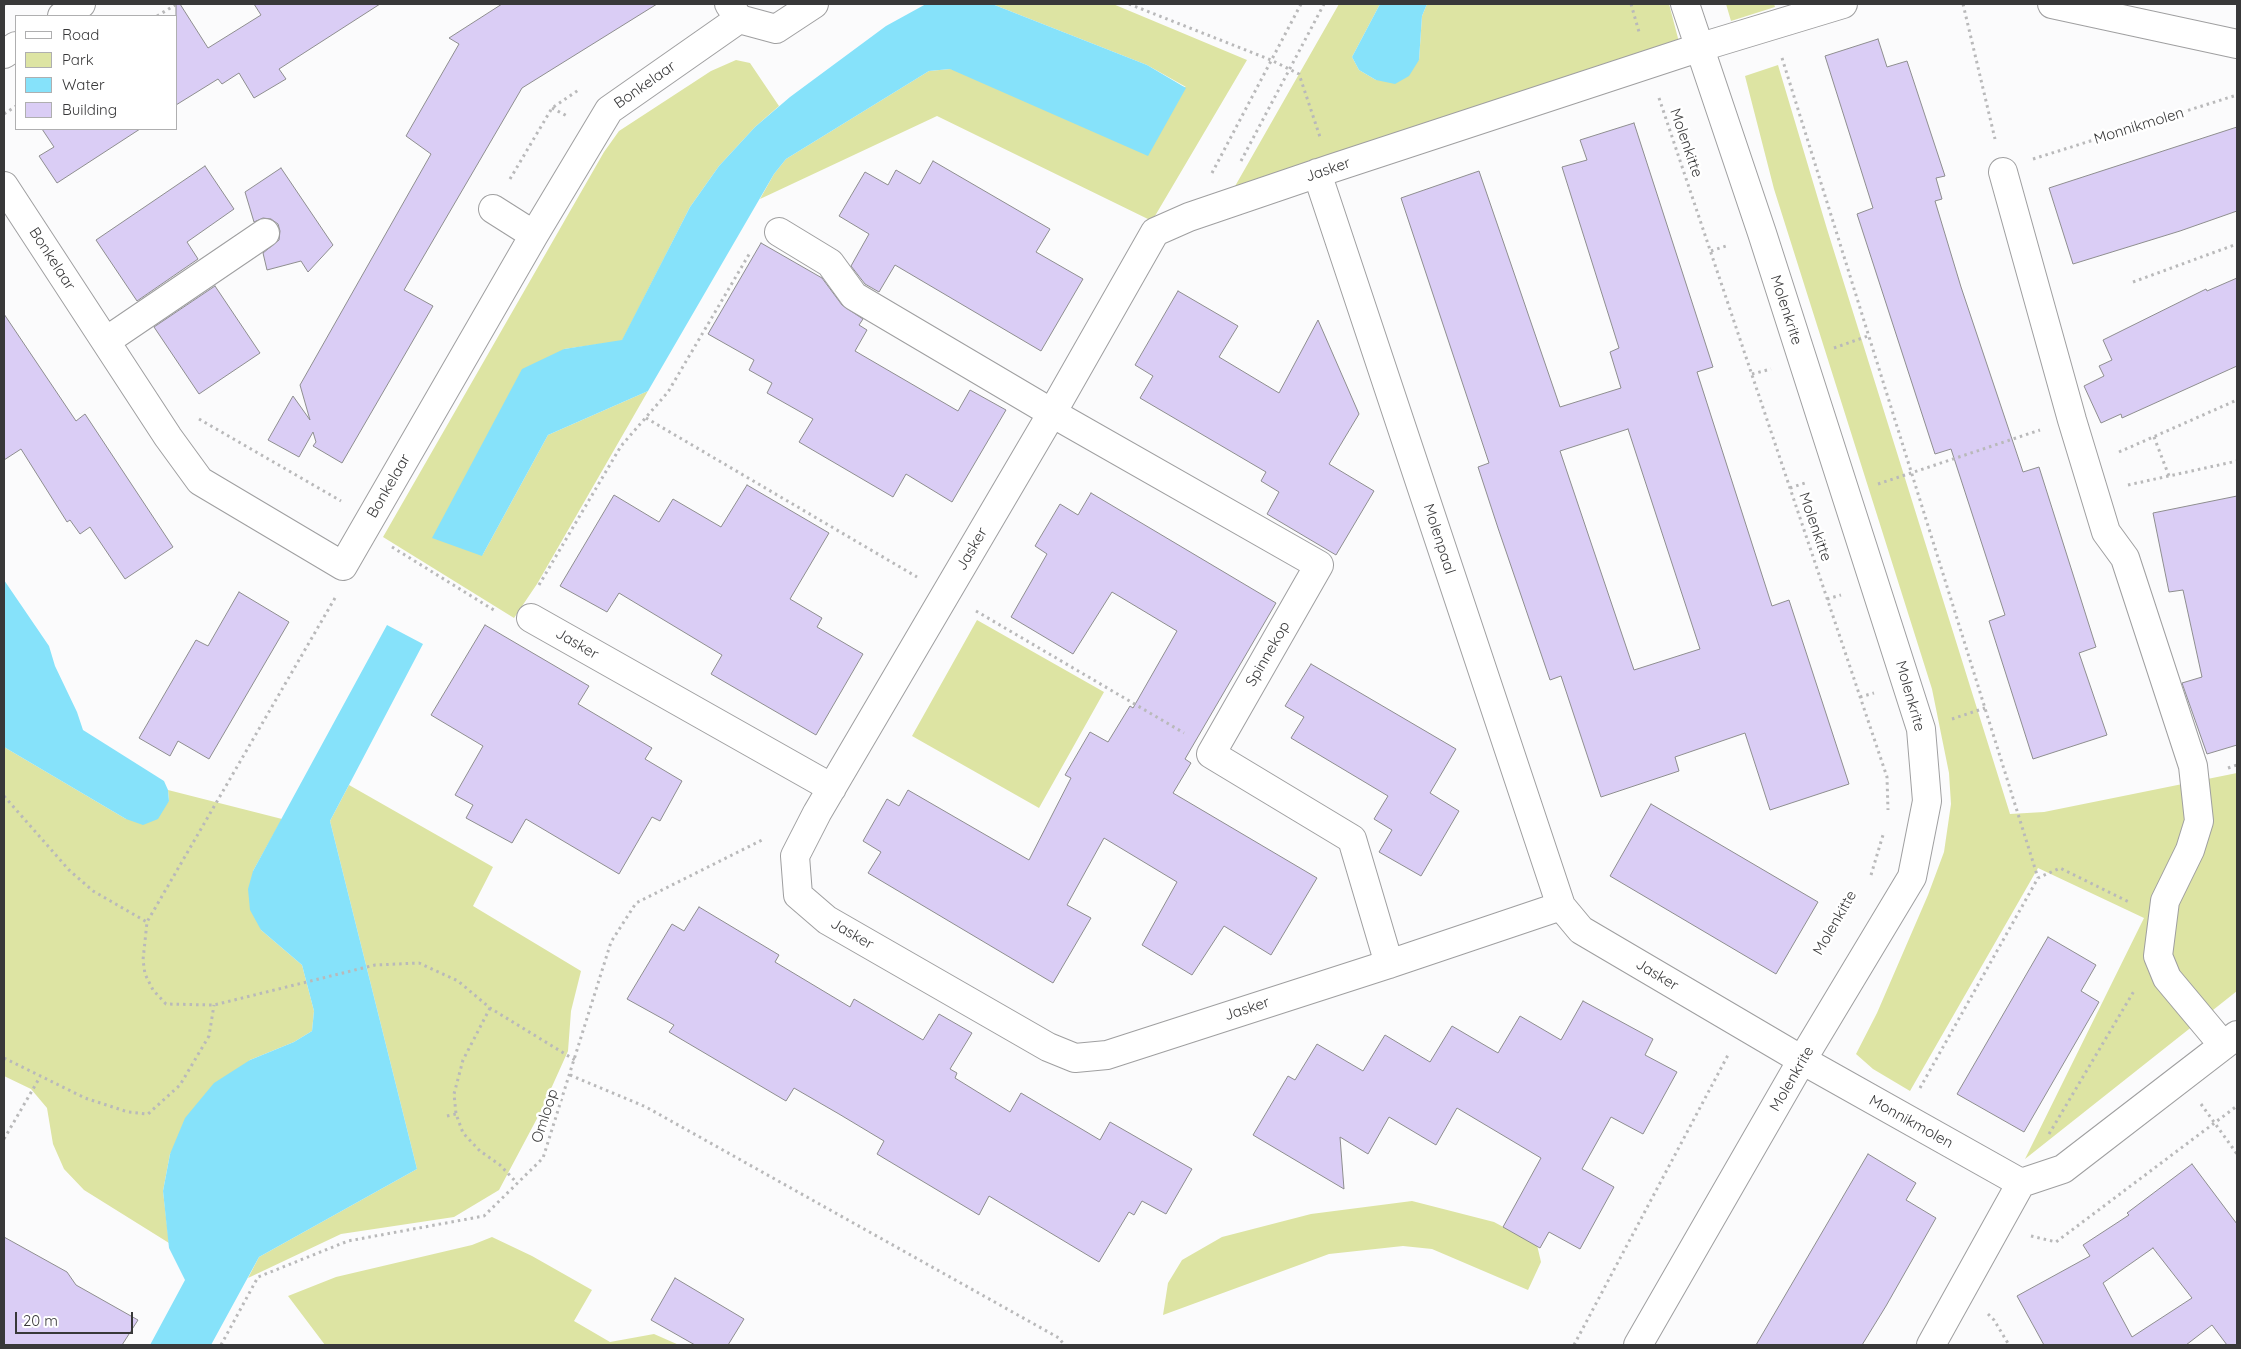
<!DOCTYPE html>
<style>
body{margin:0}
#map{position:relative;width:2241px;height:1349px;overflow:hidden;background:#fbfbfc;font-family:Quicksand,sans-serif}
canvas{display:block}
.frame{position:absolute;inset:0;border:5px solid #383839;pointer-events:none}
.legend{position:absolute;left:15px;top:15px;width:162px;height:115px;box-sizing:border-box;background:#fff;border:1px solid #afafb0;margin:0;padding:6px 9px;list-style:none;font-size:15px;color:#383839}
.legend li{display:flex;align-items:center;gap:10px;height:25px}
.legend b{width:25px;border:1px solid #afafb0}
.scale{position:absolute;left:15px;top:1312px;width:118px;height:22px;box-sizing:border-box;border:2px solid #383839;border-top:0;padding-left:6px;font-size:15px;line-height:18px;white-space:nowrap;color:#383839;-webkit-text-stroke:4px #fff;paint-order:stroke}
</style>
<div id="map">
<canvas width="2241" height="1349"></canvas>
<div class="frame"></div>
<ul class="legend">
<li><b style="height:6px;background:#fff"></b>Road</li>
<li><b style="height:14px;background:#dde4a3"></b>Park</li>
<li><b style="height:14px;background:#86e2fa"></b>Water</li>
<li><b style="height:14px;background:#dacdf5"></b>Building</li>
</ul>
<div class="scale">20 m</div>
</div>
<script>
const c = document.querySelector('canvas').getContext('2d');
c.lineJoin = 'round';
function fill(path, color) { c.fillStyle = color; c.fill(path, 'evenodd'); }
const shape = rows => new Path2D(rows.map(r => 'M' + r).join(''));
function strokePath(path, color, width, dash) { c.strokeStyle = color; c.lineWidth = width; c.lineCap = dash ? 'butt' : 'round'; c.setLineDash(dash || []); c.stroke(path); }
function label(font, color, halo, rows, align = 'center') {
  c.font = font + ' Quicksand,sans-serif'; c.lineWidth = 5; c.setLineDash([]); c.textBaseline = 'middle'; c.strokeStyle = halo; c.fillStyle = color; for (const [text, x, y, turn = 0] of rows) {
    c.save(); c.translate(x, y); c.rotate((+turn || 0) * Math.PI / 180); c.textAlign = isNaN(turn) ? turn : align; if (halo) c.strokeText(text, 0, 0); c.fillText(text, 0, 0); c.restore();
  }
}
fill(shape([
 [992,4,1113,4,1247,60,1152,221,937,116,760,199,774,174,786,159,929,71,950,69,1186,87,1147,65],
 [1339,4,1380,4,1352,57,1359,70,1376,80,1419,60,1422,16,1427,4,1669,4,1679,42,1234,188],
 [1726,4,1774,4,1775,7,1731,21],
 [736,60,750,63,779,106,755,127,719,166,690,207,622,341,564,349,482,556,548,435,648,391,537,584,514,618,383,537,604,152,619,131,711,71],
 [1778,65,1827,229,2010,814,2044,812,2237,773,2237,991,2025,1159,2144,918,2038,868,1910,1091,1873,1069,1856,1054,1877,1013,1928,895,1944,852,1951,804,1949,773,1932,689,1774,189,1745,76],
 [977,620,1104,692,1039,808,912,736],
 [4,747,126,819,169,801,168,790,282,819,253,871,261,930,302,965,314,1011,312,1031,294,1042,250,1060,170,1154,163,1191,169,1243,84,1190,64,1169,53,1144,47,1108,31,1089,4,1076],
 [349,785,493,867,473,906,581,971,571,1011,568,1051,541,1111,499,1190,454,1217,341,1234,248,1278,259,1257,417,1169,330,821],
 [1412,1201,1494,1222,1537,1245,1541,1262,1528,1290,1432,1249,1403,1246,1329,1254,1163,1315,1168,1283,1182,1260,1222,1237,1311,1214],
 [492,1237,532,1256,592,1290,574,1321,610,1342,654,1334,679,1345,325,1345,288,1296,336,1277,472,1245]
]), '#dde4a3');
fill(shape([
 [926,4,992,4,1147,65,1186,88,1148,156,950,69,929,71,786,159,774,174,648,391,548,435,482,556,432,538,522,369,564,349,622,340,690,207,719,166,755,127,790,97,886,26],
 [1380,4,1427,4,1422,16,1419,60,1409,76,1395,84,1376,80,1359,70,1352,57],
 [4,580,49,646,55,666,77,712,83,730,164,781,168,790,169,801,158,819,143,825,126,819,4,747],
 [387,625,423,644,330,821,417,1169,259,1257,211,1345,150,1345,185,1280,169,1248,163,1191,170,1154,185,1118,214,1083,250,1060,294,1042,312,1031,314,1011,302,965,261,930,250,910,248,889,253,871]
]), '#86e2fa');
const building = shape([
 [176,4,180,4,208,48,261,15,254,4,380,4,279,69,286,79,254,98,239,73,222,84,218,79,176,105,176,4],
 [502,4,657,4,522,88,404,290,433,306,342,463,313,446,316,442,313,432,299,457,268,440,293,396,310,420,300,385,431,154,406,136,459,44,449,38,502,4],
 [1878,39,1887,67,1907,61,1945,176,1936,178,1942,199,1935,201,1961,287,2023,472,2039,467,2096,647,2079,653,2107,735,2033,759,1989,621,2005,615,1980,538,1951,449,1935,454,1857,214,1873,208,1825,56,1878,39],
 [1634,123,1713,367,1697,372,1763,578,1772,606,1789,600,1849,784,1770,810,1745,733,1675,757,1679,771,1601,797,1561,676,1550,680,1498,528,1478,467,1489,463,1401,198,1479,171,1560,407,1621,388,1610,352,1619,348,1562,167,1587,160,1580,140,1634,123],
 [1628,429,1700,649,1634,670,1560,451,1628,429],
 [2237,127,2237,211,2180,231,2073,264,2049,188,2237,127],
 [42,129,140,129,57,183,39,156,54,147,42,129],
 [933,161,1050,229,1036,252,1083,279,1041,351,895,265,879,292,865,284,851,266,869,234,839,216,865,172,888,185,896,170,920,184,933,161],
 [205,166,234,209,187,242,198,259,137,301,96,240,205,166],
 [281,168,333,245,308,272,301,261,267,270,263,253,279,240,280,231,278,224,271,219,263,218,254,222,245,192,281,168],
 [761,243,822,278,842,305,863,319,859,325,867,330,855,351,958,411,970,390,1006,410,952,502,906,474,893,497,799,442,813,419,767,393,772,383,749,370,754,360,708,334,761,243],
 [2237,278,2237,366,2122,418,2121,414,2101,423,2084,386,2104,376,2099,366,2112,360,2103,340,2206,289,2207,291,2237,278],
 [215,286,260,353,199,394,154,327,215,286],
 [1178,291,1238,326,1219,357,1279,393,1318,320,1359,414,1329,464,1374,491,1336,555,1267,514,1279,492,1261,481,1266,472,1140,398,1153,376,1135,365,1178,291],
 [4,314,76,421,85,414,173,547,125,579,90,527,80,534,70,520,67,522,21,449,4,460,4,314],
 [747,485,829,533,790,599,822,618,817,627,863,654,816,735,711,674,722,655,619,593,607,612,560,586,614,495,659,522,673,499,721,527,747,485],
 [1091,493,1276,603,1185,759,1191,763,1173,793,1317,878,1271,955,1224,926,1192,975,1142,945,1177,882,1104,838,1067,905,1091,918,1053,983,868,873,881,852,863,841,887,799,899,806,908,790,1029,860,1071,778,1065,775,1090,732,1108,742,1130,706,1133,708,1177,631,1112,592,1073,654,1011,617,1047,554,1035,546,1060,504,1078,515,1091,493],
 [2237,496,2237,745,2207,754,2182,683,2202,677,2183,590,2169,592,2153,513,2237,496],
 [239,592,289,622,209,759,178,741,170,756,139,738,196,640,208,646,239,592],
 [485,625,589,686,578,704,652,748,645,759,682,781,660,821,652,817,619,874,526,819,512,843,466,818,473,805,455,795,483,746,431,715,485,625],
 [1311,664,1456,749,1430,793,1459,811,1421,876,1379,852,1392,830,1374,819,1388,796,1291,738,1304,717,1285,706,1311,664],
 [1651,804,1818,902,1776,974,1610,876,1651,804],
 [699,907,779,955,775,962,850,1007,854,999,923,1040,939,1014,972,1033,950,1069,957,1073,955,1078,1010,1112,1021,1093,1100,1140,1110,1122,1192,1169,1166,1214,1142,1201,1134,1215,1129,1212,1099,1262,989,1196,979,1215,877,1154,884,1141,839,1114,794,1088,786,1101,669,1032,674,1025,627,999,672,924,684,931,699,907],
 [2048,937,2096,965,2081,991,2099,1002,2024,1132,1957,1094,2048,937],
 [1583,1001,1653,1039,1645,1055,1677,1072,1643,1134,1611,1117,1582,1169,1614,1187,1580,1249,1549,1232,1540,1248,1503,1227,1541,1158,1457,1108,1436,1145,1389,1117,1368,1154,1340,1137,1344,1189,1253,1135,1288,1076,1295,1080,1317,1044,1363,1071,1385,1035,1430,1062,1452,1026,1498,1053,1520,1016,1561,1040,1583,1001],
 [1868,1154,1916,1183,1906,1200,1936,1218,1886,1306,1862,1345,1756,1345,1868,1154],
 [2192,1164,2237,1224,2237,1345,2227,1345,2212,1325,2186,1345,2044,1345,2017,1296,2090,1256,2083,1245,2129,1215,2127,1213,2192,1164],
 [2153,1248,2192,1298,2132,1337,2103,1283,2153,1248],
 [4,1237,67,1272,76,1285,138,1320,122,1345,4,1345,4,1237],
 [675,1278,744,1319,728,1345,695,1345,651,1320,675,1278]
]);
fill(building, '#dacdf5');
strokePath(building, '#8e8e8f', 1);
const minor = shape([
 [1843,4,1701,47,1330,169,1189,217,1155,232,1052,413,817,813,795,856,798,895,827,920,1048,1047,1075,1058,1107,1055,1389,964,1561,906,1581,930,1802,1060,2021,1183],
 [2052,4,2237,44],
 [62,16,81,4],
 [739,19,776,29,814,4],
 [4,54,16,46],
 [2003,172,2072,420,2106,532,2125,558,2193,766,2199,821,2190,850,2165,901,2158,956,2167,978,2223,1045],
 [1317,173,1561,906],
 [4,186,168,437,200,481,343,566,534,235,609,110,739,19,729,4],
 [493,209,534,235],
 [779,232,830,263,854,296,1052,413,1319,565,1211,754,1352,839,1389,964],
 [106,341,265,233],
 [531,618,832,788],
 [1638,1345,1802,1060,1912,877,1927,801,1921,729,1762,233,1685,4],
 [1931,1345,2021,1183,2063,1169,2237,1035]
]);
strokePath(minor, '#9f9fa0', 30);
strokePath(shape([
 [1129,4,1271,60,1299,74,1320,137],
 [1631,4,1639,32],
 [1963,4,1995,139],
 [4,5,5,4],
 [157,16,177,4],
 [1782,58,2038,878],
 [1659,98,1887,777,1888,810],
 [552,108,567,116],
 [4,114,16,106],
 [2033,159,2237,95],
 [1241,161,1324,4],
 [1212,173,1301,4],
 [510,179,552,108,580,89],
 [1711,251,1729,245],
 [2133,282,2237,244],
 [1834,348,1868,336],
 [1752,374,1771,369],
 [646,418,917,577],
 [199,419,341,501],
 [2154,437,2169,476],
 [2119,452,2237,400],
 [1878,484,2040,430],
 [2128,485,2237,461],
 [1790,488,1805,483],
 [392,547,497,612],
 [539,585,621,446,668,392,751,251],
 [335,598,147,922,143,960,145,974,153,990,166,1004,214,1005,375,965,419,963,458,981,490,1008,575,1060],
 [1827,599,1841,595],
 [976,611,1184,733],
 [1860,697,1874,693],
 [1952,719,1985,708],
 [2228,768,2237,765],
 [4,796,69,870,93,891,147,922],
 [1871,875,1883,835],
 [490,1008,463,1060,454,1094,456,1114,463,1133,480,1151,500,1165,517,1183],
 [4,1058,85,1098,128,1112,148,1114,180,1085,209,1036,214,1005],
 [570,1075,646,1107,1059,1338,1064,1345],
 [1920,1088,2038,878,2060,868,2131,903],
 [2201,1104,2237,1154],
 [447,1116,456,1114],
 [2049,1134,2134,991],
 [4,1139,40,1077],
 [2031,1236,2056,1242,2237,1106],
 [1988,1314,1994,1320,2009,1345],
 [221,1345,258,1277,348,1241,484,1216,543,1158,611,942,636,903,764,839],
 [1574,1345,1728,1055]
]), '#b9b9ba', 3, [2.5, 4]);
strokePath(minor, '#fff', 28);
label('15px', '#383839', '#fff', [
 ["Bonkelaar",645,85,-35],
 ["Monnikmolen",2139,126,-17],
 ["Molenkitte",1686,143,71],
 ["Jasker",1328,170,-19],
 ["Bonkelaar",52,259,57],
 ["Molenkrite",1786,310,72],
 ["Bonkelaar",389,486,-60],
 ["Molenkitte",1815,527,71],
 ["Molenpaal",1439,539,72],
 ["Jasker",972,549,-60],
 ["Jasker",577,644,30],
 ["Spinnekop",1268,654,-60],
 ["Molenkrite",1910,696,74],
 ["Molenkitte",1835,923,-60],
 ["Jasker",852,934,30],
 ["Jasker",1657,975,31],
 ["Jasker",1247,1009,-18],
 ["Molenkrite",1792,1079,-60],
 ["Omloop",545,1116,-72],
 ["Monnikmolen",1911,1122,29]
]);
</script>
